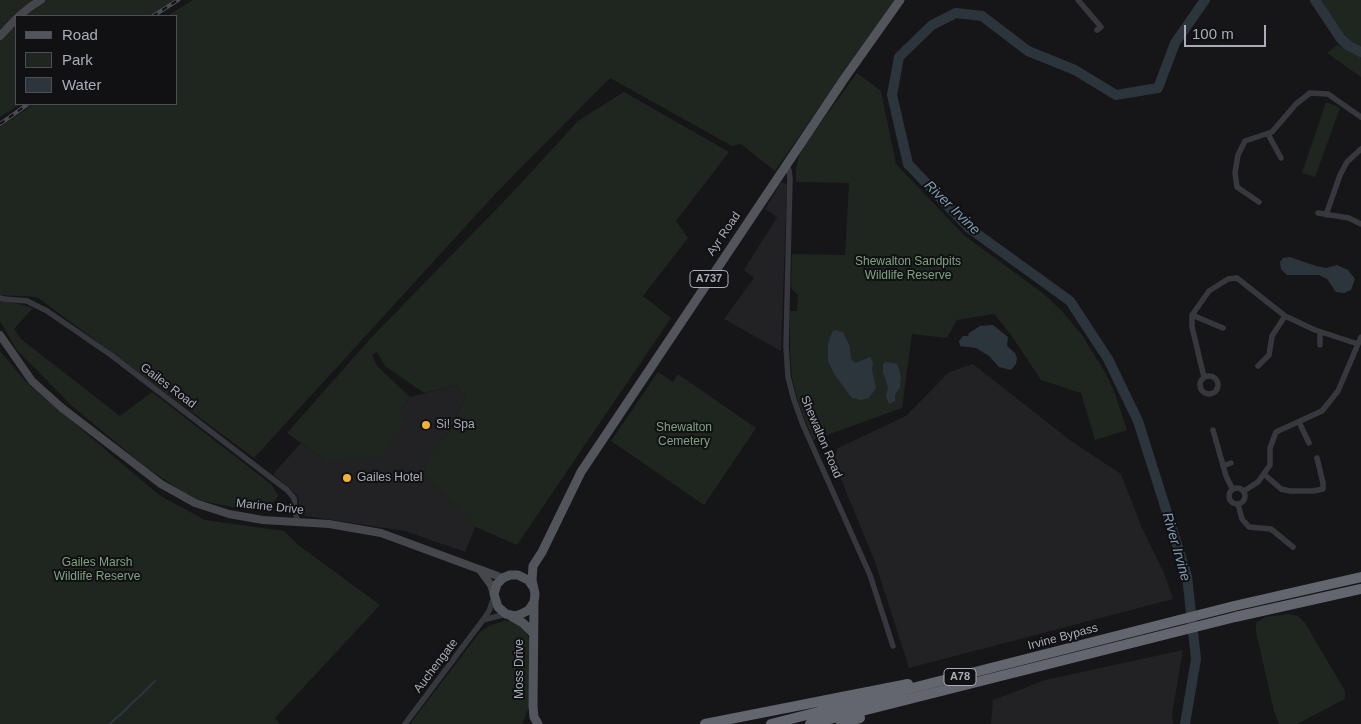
<!DOCTYPE html>
<style>
body{margin:0}
#map{position:relative;width:1361px;height:724px;overflow:hidden;background:#161618;font-family:Arial,sans-serif}
canvas{display:block}
.legend{position:absolute;left:15px;top:15px;width:162px;height:90px;box-sizing:border-box;background:#111113;border:1px solid #4d4f55;margin:0;padding:6px 9px;list-style:none;font-size:15px;color:#a8adb8}
.legend li{display:flex;align-items:center;gap:10px;height:25px}
.legend b{width:25px;border:1px solid #4d4f55}
.scale{position:absolute;left:1184px;top:25px;width:82px;height:22px;box-sizing:border-box;border:2px solid #a8adb8;border-top:0;padding-left:6px;font-size:15px;line-height:18px;white-space:nowrap;color:#a8adb8;-webkit-text-stroke:4px #111113;paint-order:stroke}
</style>
<div id="map">
<canvas width="1361" height="724"></canvas>
<ul class="legend">
<li><b style="height:6px;background:#53555c"></b>Road</li>
<li><b style="height:14px;background:#1e261f"></b>Park</li>
<li><b style="height:14px;background:#2c353c"></b>Water</li>
</ul>
<div class="scale">100 m</div>
</div>
<script>
const c = document.querySelector('canvas').getContext('2d');
c.lineJoin = 'round';
function fill(path, color) { c.fillStyle = color; c.fill(path, 'evenodd'); }
const shape = rows => new Path2D(rows.map(r => 'M' + r).join(''));
function strokePath(path, color, width, dash) { c.strokeStyle = color; c.lineWidth = width; c.lineCap = dash ? 'butt' : 'round'; c.setLineDash(dash || []); c.stroke(path); }
function label(font, color, halo, rows, align = 'center') {
  c.font = font + ' Arial,sans-serif'; c.lineWidth = 4; c.setLineDash([]); c.textBaseline = 'middle'; c.strokeStyle = halo; c.fillStyle = color; for (const [text, x, y, turn = 0] of rows) {
    c.save(); c.translate(x, y); c.rotate((+turn || 0) * Math.PI / 180); c.textAlign = isNaN(turn) ? turn : align; if (halo) c.strokeText(text, 0, 0); c.fillText(text, 0, 0); c.restore();
  }
}
fill(shape([
 [781,182,787,184,781,351,724,319,754,278,744,270,777,217,765,209],
 [973,364,1071,441,1121,474,1142,528,1164,573,1173,599,909,668,875,562,834,462,838,448,906,416,949,372],
 [457,385,465,398,451,430,427,456,423,473,471,525,475,527,465,552,405,531,300,515,298,496,273,474,301,443,325,460,400,410,410,397],
 [1183,650,1172,714,1173,724,991,724,993,700,1045,680]
]), '#222225');
fill(shape([
 [0,0,182,0,157,16,16,16,16,104,21,104,0,117],
 [193,0,894,0,775,171,741,144,732,146,610,78,497,192,254,458,37,297,0,295,0,127,34,104,176,104,176,16,167,16],
 [1319,0,1361,0,1361,49,1347,41,1333,24],
 [1337,45,1361,53,1361,77,1327,53],
 [857,73,881,91,896,164,965,236,1044,294,1062,311,1082,335,1105,372,1114,391,1127,430,1095,440,1081,393,1041,380,1011,335,994,314,957,320,947,338,912,334,902,408,813,440,799,404,792,378,790,355,790,311,797,311,798,295,791,288,792,254,845,255,849,183,796,182,796,168,799,156,805,144],
 [624,92,729,152,676,221,688,238,643,296,671,318,517,545,471,525,423,473,427,456,451,430,465,398,457,385,424,393,385,366,377,352,372,355,377,366,410,397,400,410,405,419,382,457,325,460,287,433,370,339,511,194,579,120],
 [1326,102,1340,108,1315,177,1302,173],
 [0,299,33,308,14,329,21,339,120,416,152,392,272,485,278,496,274,502,247,510,193,499,143,465,72,406,16,349,0,321],
 [0,351,27,383,159,495,205,520,284,531,297,544,380,605,275,718,280,724,0,724],
 [658,372,673,382,678,374,756,428,704,505,611,441],
 [1288,614,1298,616,1305,623,1345,691,1345,699,1297,724,1279,724,1274,711,1256,632,1256,623,1265,617],
 [505,620,514,622,525,629,529,639,529,707,522,724,410,724,480,632,489,626]
]), '#1e261f');
fill(shape([
 [1290,257,1316,266,1326,268,1337,265,1348,270,1355,279,1351,290,1344,293,1336,292,1327,279,1319,275,1287,275,1281,269,1280,262,1283,258],
 [993,325,1008,337,1007,346,1015,353,1017,358,1016,364,1011,370,999,367,989,356,976,348,960,346,959,341,963,336,968,336,969,333,980,326],
 [835,330,843,332,847,340,850,347,851,359,855,363,870,357,873,362,872,369,876,388,869,398,861,400,852,398,834,374,828,361,828,344,832,332],
 [886,362,897,364,901,376,900,387,895,395,895,401,889,404,886,396,888,387,883,372,883,364]
]), '#2c353c');
strokePath(shape([
 [119,716,155,681],
 [110,724,117,717]
]), '#2c353c', 2);
strokePath(shape([
 [1315,0,1341,39,1349,46,1361,52],
 [1185,724,1196,659,1187,576,1138,421,1108,359,1070,301,969,228,908,164,892,95,899,57,932,25,956,13,982,16,1028,51,1075,70,1116,95,1158,88,1175,43,1205,0]
]), '#2c353c', 10);
strokePath(shape([
 [1078,0,1101,27,1097,30],
 [1268,134,1281,158],
 [785,165,789,170,790,178,786,347,788,377,794,400,803,425,870,575,893,646],
 [1259,202,1237,187,1235,173,1238,155,1245,141,1272,132,1296,104,1310,93,1328,94,1361,117],
 [1318,213,1349,218,1361,224],
 [1326,215,1340,175,1347,162,1361,149],
 [0,298,4,299,27,301,47,311,111,355,287,490,294,498,297,522],
 [1192,315,1223,328],
 [1320,345,1320,332],
 [1258,366,1269,355,1272,336,1285,316],
 '1200 385a9 9 0 1 1 18 0a9 9 0 1 1-18 0Z',
 [1204,377,1192,327,1192,315,1209,291,1228,279,1237,278,1285,316,1315,330,1358,344],
 [1299,422,1309,443],
 [1213,430,1226,476,1232,488],
 [1223,466,1231,463],
 [1264,474,1281,489,1290,491,1313,491,1323,489,1323,483,1317,458],
 '1229 496a8 8 0 1 1 16 0a8 8 0 1 1-16 0Z',
 [1244,491,1258,482,1270,465,1270,448,1276,432,1322,411,1338,391,1361,337],
 [1238,504,1242,519,1249,527,1271,529,1293,547],
 [483,620,506,614],
 [405,724,483,620,489,611,494,597]
]), '#37383d', 5.5);
strokePath(shape([
 [19,16,30,7,41,0],
 [0,36,16,19],
 [0,335,32,381,62,408,161,484,195,503,229,514,263,520,329,524,381,533,503,578],
 [480,570,491,585,494,594]
]), '#45474d', 8);
strokePath(shape([
 [533,587,528,580,518,575,510,575,503,578,497,584,494,594,498,607,506,614,515,616,521,614,529,610,534,602,535,594,532,580,533,566,542,552,581,472,844,79,900,0],
 [534,602,533,706,534,717,538,724],
 [511,616,523,623,532,632]
]), '#53555c', 9);
strokePath(shape([
 [705,724,908,684],
 [771,724,1234,606,1361,577],
 [810,724,1235,617,1361,589],
 [841,724,860,718]
]), '#63666e', 10);
const rail = shape([
 [153,16,178,0],
 [0,124,28,104]
]);
strokePath(rail, '#4a4c52', 4);
strokePath(rail, '#111113', 2, [5.5]);
for (const [x, y, r, color] of [
 [426,425,5,"#f2b134"],
 [347,478,5,"#f2b134"]
]) { const dot = new Path2D(); dot.arc(x, y, r, 0, 2 * Math.PI); c.fillStyle = color; c.fill(dot); strokePath(dot, '#111113', 2); }
for (const [x, y, w] of [
 [709,279,38],
 [960,677,32]
]) { const box = new Path2D(); box.roundRect(x - w / 2, y - 8.5, w, 17, 4); c.fillStyle = '#111113'; c.fill(box); strokePath(box, '#a8adb8', 1); }
label('bold 11px', '#a8adb8', null, [
 ["A737",709,279],
 ["A78",960,677]
]);
label('12px', '#a8adb8', '#111113', [
 ["Ayr Road",724,234,-56],
 ["Gailes Road",168,386,37],
 ["Shewalton Road",821,437,67],
 ["Marine Drive",270,507,6],
 ["Irvine Bypass",1063,637,-15],
 ["Auchengate",436,666,-53],
 ["Moss Drive",520,669,-90]
]);
label('12px', '#7fa381', '#111113', [
 ["Shewalton Sandpits",908,262],
 ["Wildlife Reserve",908,276],
 ["Shewalton",684,428],
 ["Cemetery",684,442],
 ["Gailes Marsh",97,563],
 ["Wildlife Reserve",97,577]
]);
label('12px', '#a8adb8', '#111113', [
 ["Si! Spa",436,425],
 ["Gailes Hotel",357,478]
], 'left');
label('italic 14px', '#7f9bb3', '#111113', [
 ["River Irvine",952,208,44],
 ["River Irvine",1176,547,74]
]);
</script>
